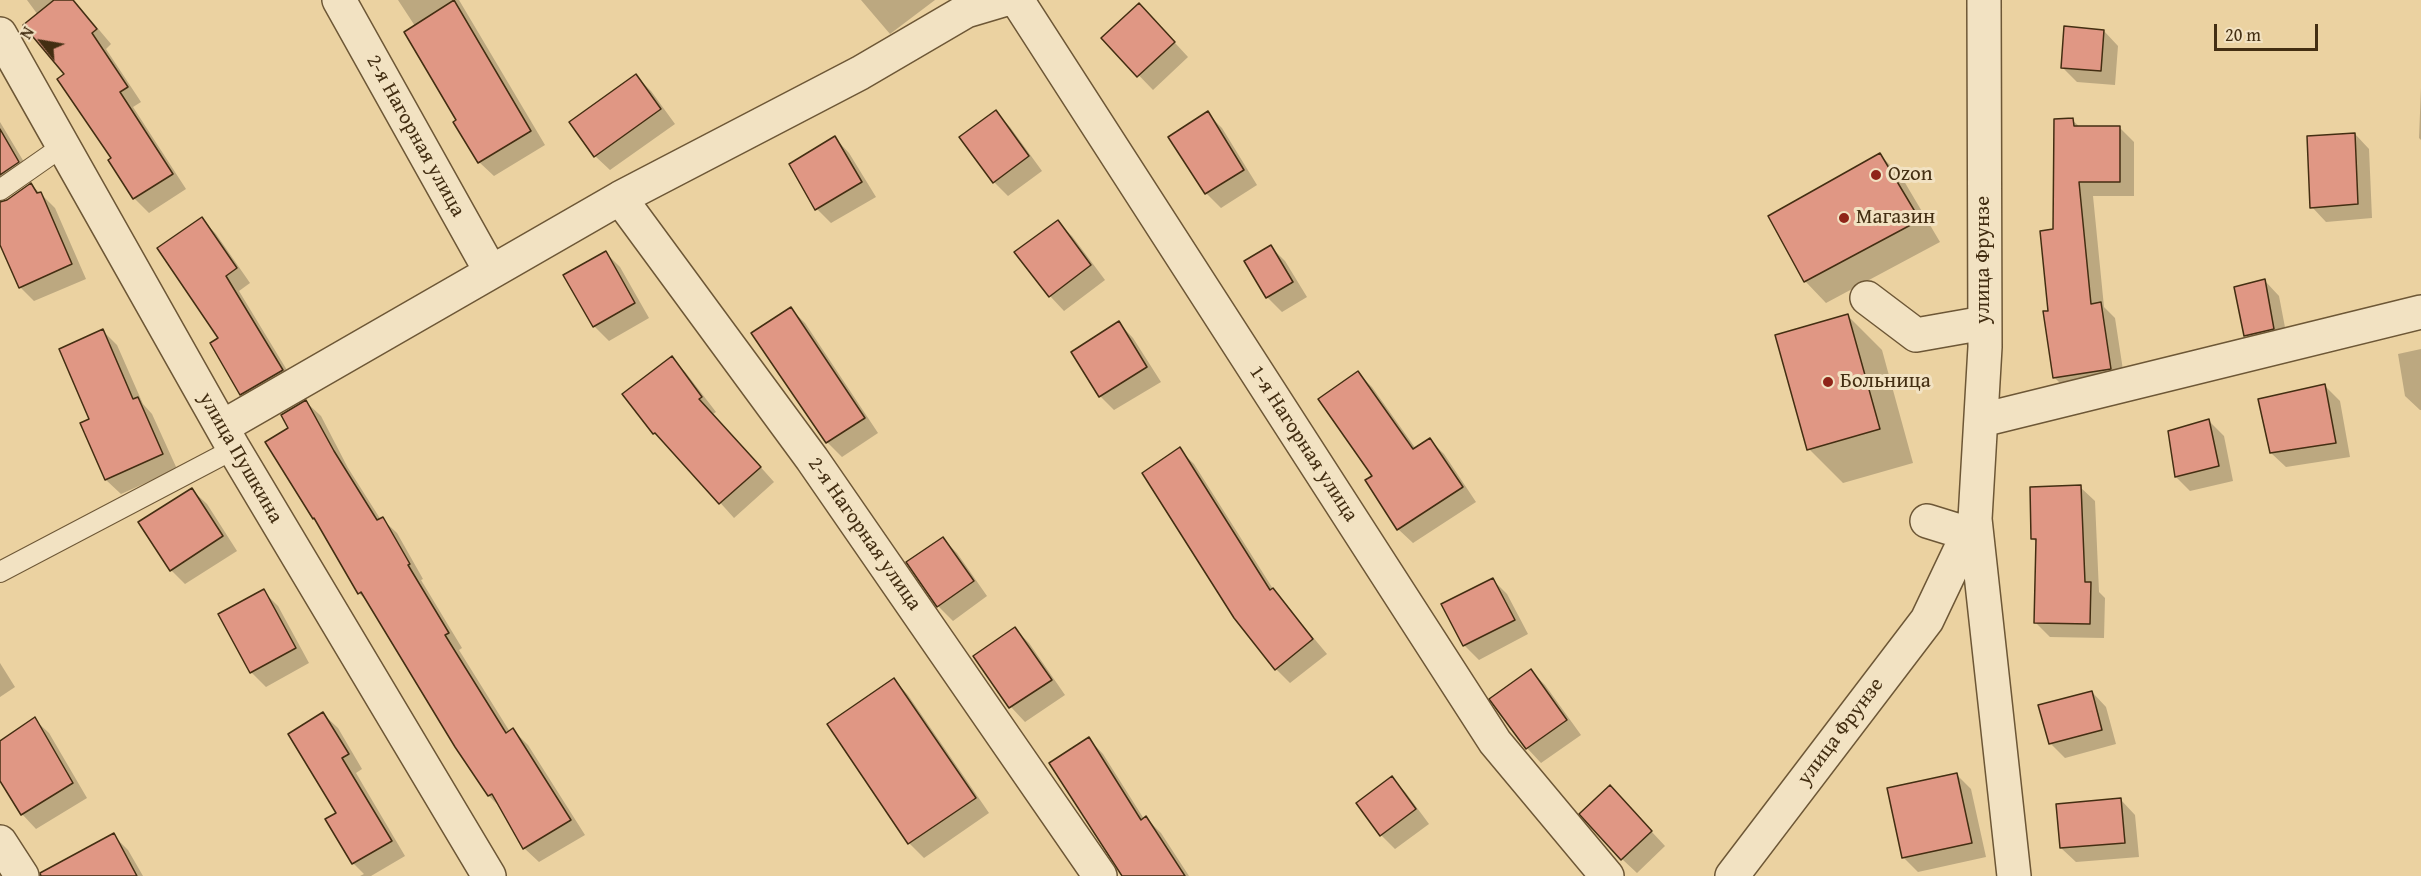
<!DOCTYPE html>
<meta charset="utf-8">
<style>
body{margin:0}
#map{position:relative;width:2421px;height:876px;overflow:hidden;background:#ebd2a1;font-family:"Gentium Book Plus",serif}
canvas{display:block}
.north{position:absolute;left:12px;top:12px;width:60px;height:60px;-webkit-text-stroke:4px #f2e2c2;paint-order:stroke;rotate:301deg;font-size:16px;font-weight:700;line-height:24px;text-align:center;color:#432e12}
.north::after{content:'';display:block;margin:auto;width:21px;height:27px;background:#432e12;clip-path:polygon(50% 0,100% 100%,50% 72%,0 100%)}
.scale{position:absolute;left:2214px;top:24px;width:104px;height:27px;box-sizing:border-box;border:3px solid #432e12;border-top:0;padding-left:8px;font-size:18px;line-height:21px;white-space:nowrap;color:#432e12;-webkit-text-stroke:4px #f2e2c2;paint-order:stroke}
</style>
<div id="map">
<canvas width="2421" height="876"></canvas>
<div class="north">N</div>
<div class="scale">20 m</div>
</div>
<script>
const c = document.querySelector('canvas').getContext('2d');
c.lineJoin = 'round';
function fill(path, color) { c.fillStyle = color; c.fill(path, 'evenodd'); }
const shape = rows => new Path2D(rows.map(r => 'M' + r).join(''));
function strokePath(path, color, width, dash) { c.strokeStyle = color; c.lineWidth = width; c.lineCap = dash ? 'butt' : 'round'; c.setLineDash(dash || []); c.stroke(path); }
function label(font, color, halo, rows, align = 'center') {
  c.font = font + ' "Gentium Book Plus",serif'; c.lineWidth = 6; c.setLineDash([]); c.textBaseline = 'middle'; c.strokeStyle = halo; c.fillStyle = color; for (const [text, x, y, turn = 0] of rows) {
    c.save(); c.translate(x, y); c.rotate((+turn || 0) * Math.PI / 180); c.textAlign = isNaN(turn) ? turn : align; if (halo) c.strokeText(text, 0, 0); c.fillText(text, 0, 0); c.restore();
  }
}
fill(shape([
 [27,0,74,0,111,44,106,49,141,102,133,107,186,189,149,213,134,198,110,161,113,159,67,74,38,15],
 [398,0,459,0,545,145,494,176,479,162,415,26],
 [861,0,935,0,890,34],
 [1153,19,1188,57,1153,90,1103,38],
 [2104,31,2118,46,2115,85,2077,82,2062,67],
 [636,76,651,91,675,124,610,170,595,156],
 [2421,88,2421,140,2419,138],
 [996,112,1010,127,1042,171,1008,196,994,182],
 [1207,113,1222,128,1257,185,1221,208,1206,193,1170,137],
 [2072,120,2080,127,2119,127,2134,142,2134,196,2093,196,2104,307,2115,318,2125,383,2069,392,2055,378,2050,312,2054,231],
 [0,122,33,177,7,195,4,202,31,185,40,193,55,208,86,279,34,301,20,287,0,241],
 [2355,134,2369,149,2372,218,2326,222,2312,207],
 [835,138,849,153,876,197,831,223,817,209],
 [1880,155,1901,176,1940,242,1826,303,1805,281,1770,217],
 [202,219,216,234,250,283,239,291,296,385,256,408,242,394,220,339],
 [1057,222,1072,236,1105,280,1064,311,1050,296,1017,252],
 [1271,247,1285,261,1307,297,1282,312,1267,297],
 [606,253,620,267,649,318,609,341,594,326,565,275],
 [2265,281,2279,296,2288,343,2260,350,2246,335],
 [791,309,805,323,878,433,842,457,827,442,753,334],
 [1848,316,1882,350,1913,463,1843,483,1809,449],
 [1119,323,1133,338,1161,382,1114,410,1100,396],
 [103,331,117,345,143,404,152,414,177,469,121,494,106,480,82,424,91,420],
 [2421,349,2421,410,2420,410,2405,396,2398,354],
 [672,358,686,373,716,412,713,414,774,482,734,518,670,447,654,433],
 [1358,373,1372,387,1416,449,1430,440,1444,454,1476,502,1413,543,1398,529,1374,476],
 [2325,386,2340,401,2350,457,2286,467,2271,453],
 [306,402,321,416,348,468,381,520,382,519,397,533,423,579,421,580,462,648,459,650,510,732,513,730,528,745,585,835,539,862,524,848,501,808,489,796,371,605,359,593,319,523,314,518,290,428],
 [2209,421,2224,436,2233,481,2190,491,2176,477],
 [1179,449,1194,464,1275,592,1327,654,1290,683,1276,669],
 [2080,487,2095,501,2099,592,2105,598,2104,638,2050,637,2036,623,2038,543,2033,539],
 [192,490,207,504,237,551,185,584,171,570],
 [943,539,957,553,987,596,953,621,938,606,908,563],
 [1492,579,1507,594,1528,634,1479,660,1464,645],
 [263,591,278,606,309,663,266,687,251,672,220,615],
 [1015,629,1029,643,1065,695,1025,722,1011,707,975,657],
 [0,663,15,687,0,697],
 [1531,671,1545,685,1581,735,1541,763,1527,748],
 [894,680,908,695,989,813,924,858,909,843,829,724],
 [2092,692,2106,707,2116,744,2065,758,2050,743],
 [323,714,338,728,362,769,356,773,405,856,371,876,360,876,364,874,353,863,327,820,338,813],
 [34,719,49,733,87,798,36,829,22,814,0,778,0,742],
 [1089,739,1103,754,1144,819,1146,818,1161,833,1189,876,1124,876],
 [1957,775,1971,789,1986,857,1918,872,1903,857],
 [1392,778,1406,793,1429,824,1395,849,1381,835],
 [2121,800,2135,815,2139,857,2076,862,2061,848],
 [1624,802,1665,846,1637,873,1622,859],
 [113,835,128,850,143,876,74,876]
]), '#0003');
const building = shape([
 [54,0,73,0,97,29,92,33,128,87,120,92,173,174,133,199,108,160,111,158,57,79,64,74,23,25,54,0],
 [454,0,531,131,478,163,453,122,456,120,404,32,454,0],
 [1139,3,1175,42,1137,77,1101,38,1139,3],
 [2064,26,2104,30,2101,71,2061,68,2064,26],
 [636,74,661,109,594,157,569,122,636,74],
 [996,110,1029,156,993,183,959,137,996,110],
 [1208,111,1244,170,1205,194,1168,137,1208,111],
 [2073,118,2074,126,2120,126,2120,182,2079,182,2091,304,2101,302,2111,369,2053,378,2043,311,2048,311,2040,231,2053,229,2054,119,2073,118],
 [0,129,19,162,0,175,0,129],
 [2355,133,2358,204,2310,208,2307,136,2355,133],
 [835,136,862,182,815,210,789,164,835,136],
 [1880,153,1920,220,1804,282,1768,216,1880,153],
 [31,183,37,193,41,192,72,264,19,288,0,245,0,202,7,200,31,183],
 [202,217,237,268,226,276,283,370,240,395,210,343,218,338,157,248,202,217],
 [1058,220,1091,265,1049,297,1014,252,1058,220],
 [1271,245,1293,282,1266,298,1244,261,1271,245],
 [606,251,635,303,593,327,563,275,606,251],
 [2265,279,2274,329,2244,336,2234,287,2265,279],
 [791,307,865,418,826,443,751,333,791,307],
 [1848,314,1880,429,1807,450,1775,335,1848,314],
 [1119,321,1147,367,1099,397,1071,352,1119,321],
 [103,329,133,399,138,397,163,454,105,480,80,423,89,419,59,349,103,329],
 [672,356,702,397,699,399,761,467,719,504,655,433,653,434,622,394,672,356],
 [1358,371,1413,449,1430,438,1463,487,1397,530,1365,480,1372,476,1318,399,1358,371],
 [2325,384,2336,443,2270,453,2258,399,2325,384],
 [306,400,334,451,377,520,383,517,410,564,408,565,449,633,445,635,506,733,513,728,571,820,523,849,492,794,488,796,455,747,361,592,358,594,314,518,313,519,265,442,288,428,281,415,306,400],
 [2209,419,2219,466,2175,477,2168,431,2209,419],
 [1180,447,1270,590,1273,588,1313,639,1275,670,1234,618,1142,473,1180,447],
 [2081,485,2085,582,2091,582,2090,624,2034,623,2036,539,2031,539,2030,487,2081,485],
 [192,488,223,536,170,571,138,522,192,488],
 [943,537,974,581,937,607,906,562,943,537],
 [1493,578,1515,620,1463,646,1441,604,1493,578],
 [264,589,296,648,250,673,218,614,264,589],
 [1015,627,1052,680,1009,708,973,656,1015,627],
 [1531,669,1567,720,1526,749,1489,699,1531,669],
 [894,678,976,798,908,844,827,724,894,678],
 [2092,691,2102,730,2049,744,2038,705,2092,691],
 [323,712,349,754,342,758,392,841,352,864,325,819,336,813,288,734,323,712],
 [35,717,73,783,21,815,0,781,0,741,35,717],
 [1089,737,1141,820,1146,816,1185,876,1122,876,1049,763,1089,737],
 [1957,773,1972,843,1902,858,1887,788,1957,773],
 [1392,776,1416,809,1380,836,1356,803,1392,776],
 [1610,785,1652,831,1621,860,1579,814,1610,785],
 [2121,798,2125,843,2060,848,2056,804,2121,798],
 [114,833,137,876,41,876,40,873,114,833]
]);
fill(building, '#e09784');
strokePath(building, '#432e12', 1.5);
const service = shape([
 [0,190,63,146],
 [0,572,234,449]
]);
const minor = shape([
 [339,0,491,272],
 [1017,0,1495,742,1607,876],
 [0,34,234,449,489,876],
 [620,198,812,459,1100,876],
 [1867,298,1916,335,1984,323],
 [1982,420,2421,312],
 [222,427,620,198,860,73,966,11,1003,0],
 [1975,519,2014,876],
 [1927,521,1969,534],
 [0,842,22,876],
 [1732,876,1927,620,1975,519,1985,347,1984,0]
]);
strokePath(service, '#6d5736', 22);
strokePath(minor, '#6d5736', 36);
strokePath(service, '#f2e2c2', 20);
strokePath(minor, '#f2e2c2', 33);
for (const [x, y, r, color] of [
 [1876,175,6,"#8f2418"],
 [1844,218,6,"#8f2418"],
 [1828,382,6,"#8f2418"]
]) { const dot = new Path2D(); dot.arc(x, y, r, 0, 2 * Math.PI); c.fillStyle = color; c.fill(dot); strokePath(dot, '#f2e2c2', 2); }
label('21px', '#432e12', '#f2e2c2', [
 ["2-я Нагорная улица",415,136,61],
 ["улица Фрунзе",1984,260,-90],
 ["1-я Нагорная улица",1303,444,57],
 ["улица Пушкина",240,458,60],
 ["2-я Нагорная улица",864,534,55],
 ["улица Фрунзе",1841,732,-53]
]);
label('21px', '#432e12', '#f2e2c2', [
 ["Ozon",1888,175],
 ["Магазин",1856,218],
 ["Больница",1840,382]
], 'left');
</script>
